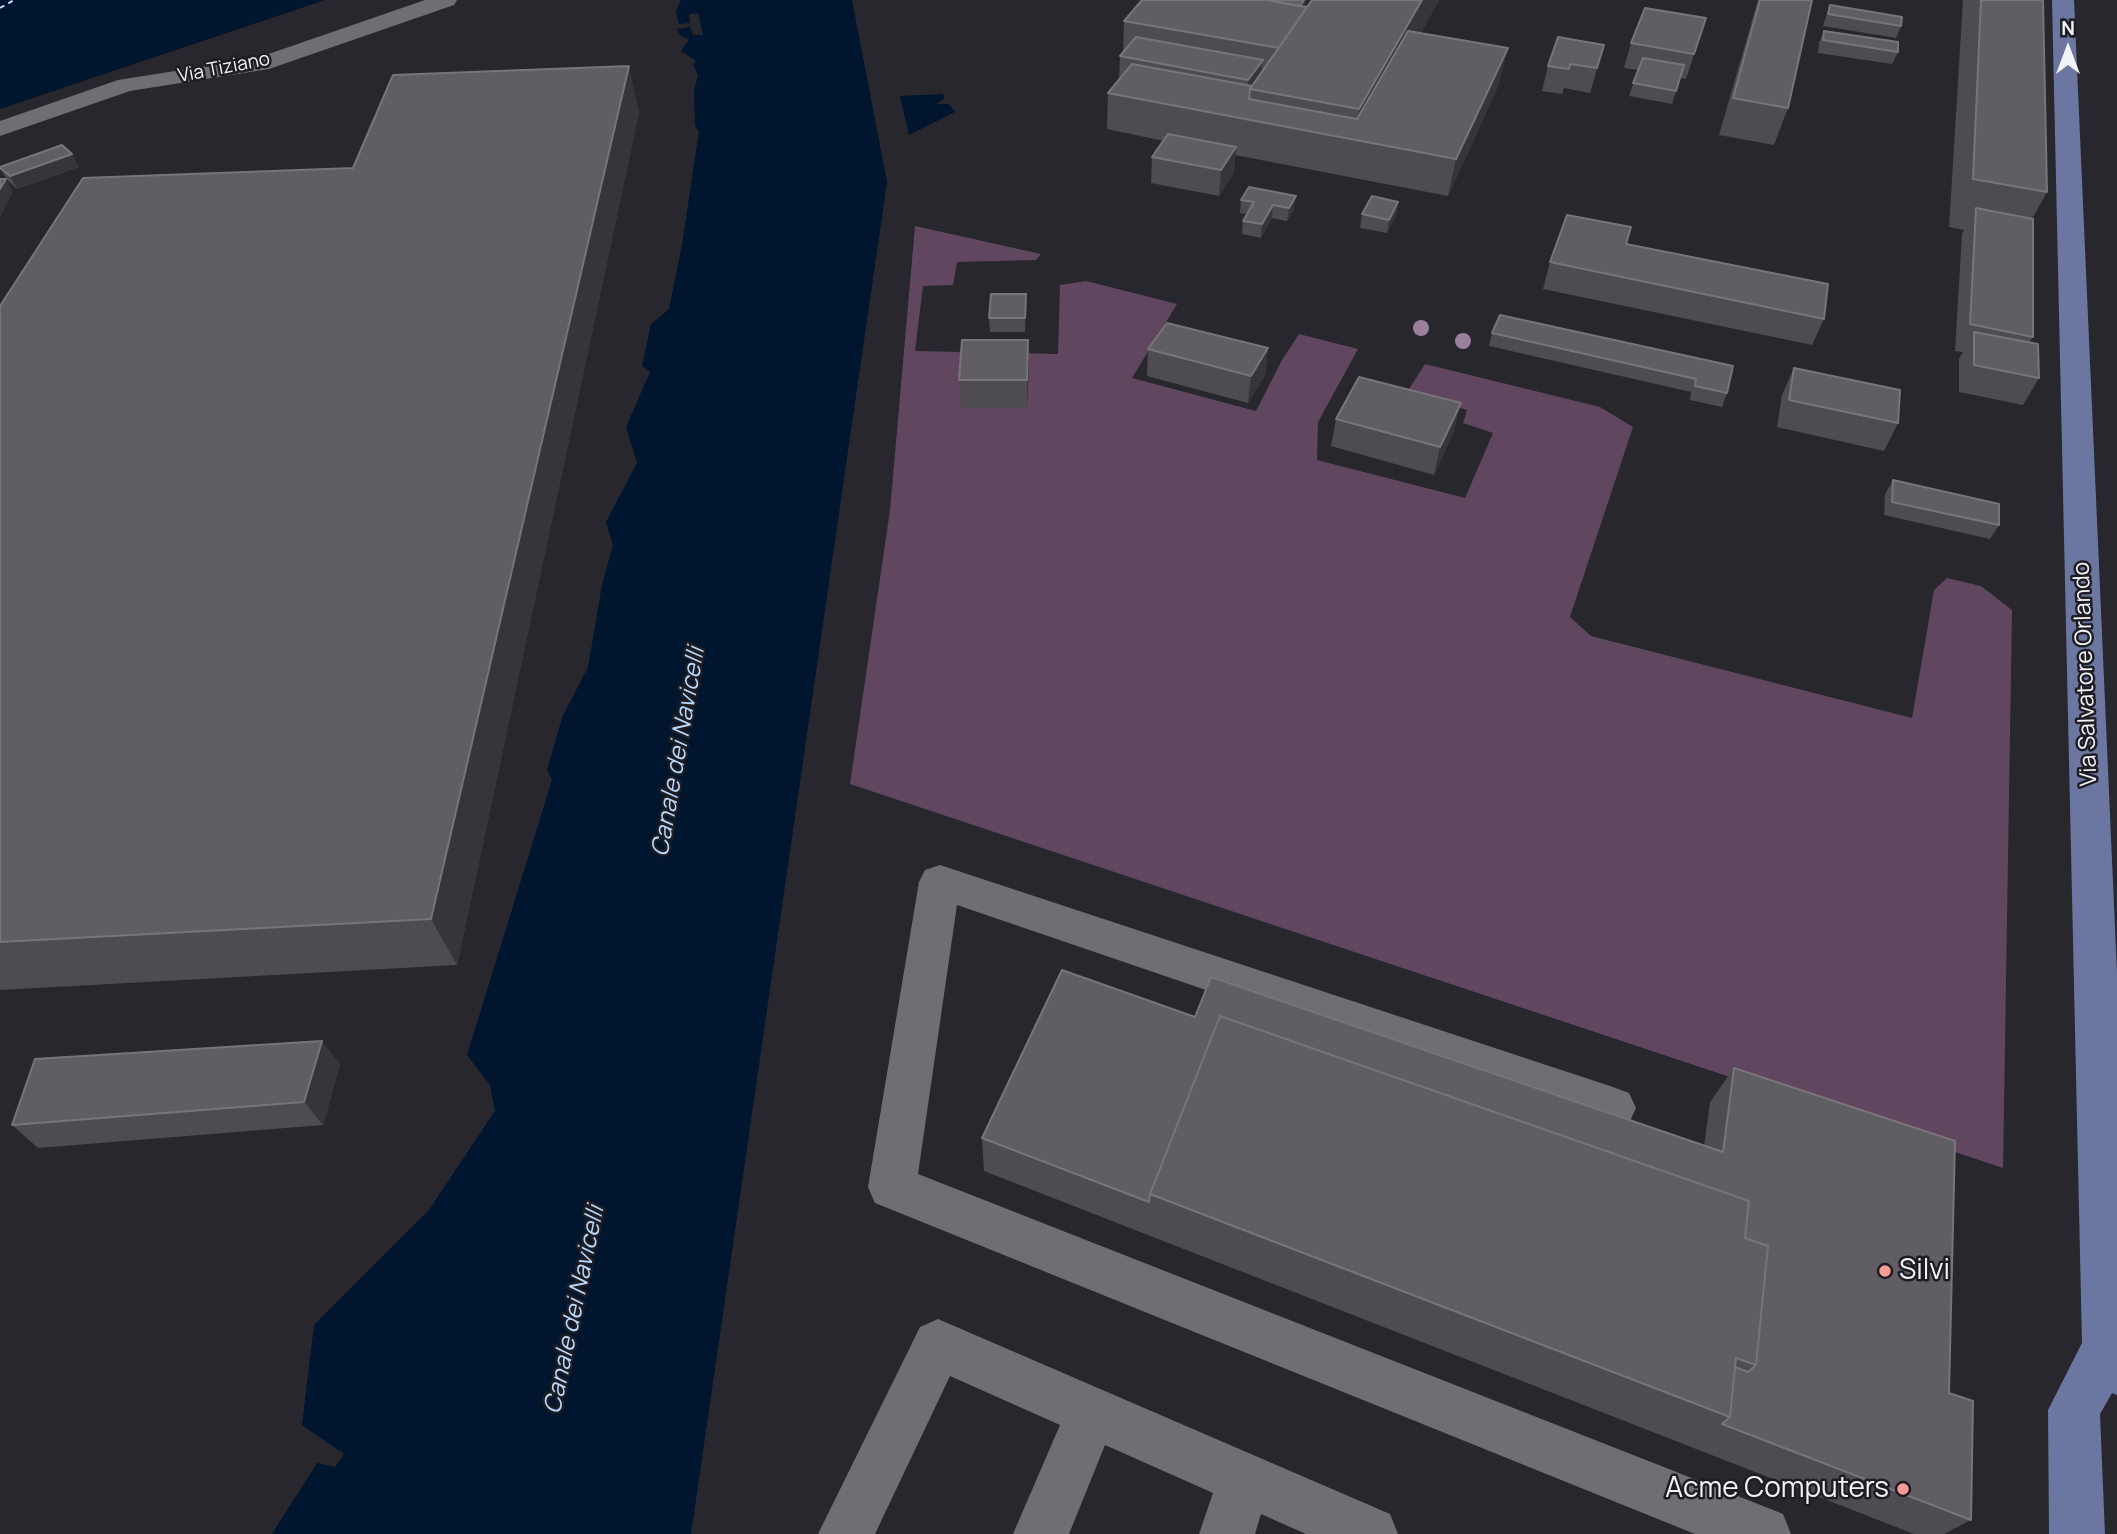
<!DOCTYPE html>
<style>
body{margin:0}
#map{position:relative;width:2117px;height:1534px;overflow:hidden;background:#27272d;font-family:Manrope,sans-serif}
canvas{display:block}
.north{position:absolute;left:2033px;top:14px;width:70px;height:70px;-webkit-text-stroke:5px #1e1d23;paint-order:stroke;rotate:0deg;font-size:19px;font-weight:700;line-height:28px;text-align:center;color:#f3f3f7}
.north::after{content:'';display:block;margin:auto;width:24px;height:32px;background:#f3f3f7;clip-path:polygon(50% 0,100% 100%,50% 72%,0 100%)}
</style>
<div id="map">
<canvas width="2117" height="1534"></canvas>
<div class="north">N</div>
</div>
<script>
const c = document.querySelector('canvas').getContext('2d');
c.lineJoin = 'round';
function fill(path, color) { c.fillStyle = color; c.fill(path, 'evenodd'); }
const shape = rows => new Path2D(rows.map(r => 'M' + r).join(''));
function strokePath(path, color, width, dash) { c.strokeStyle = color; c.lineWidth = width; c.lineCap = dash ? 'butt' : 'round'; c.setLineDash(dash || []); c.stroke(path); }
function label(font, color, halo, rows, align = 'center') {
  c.font = font + ' Manrope,sans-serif'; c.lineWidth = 5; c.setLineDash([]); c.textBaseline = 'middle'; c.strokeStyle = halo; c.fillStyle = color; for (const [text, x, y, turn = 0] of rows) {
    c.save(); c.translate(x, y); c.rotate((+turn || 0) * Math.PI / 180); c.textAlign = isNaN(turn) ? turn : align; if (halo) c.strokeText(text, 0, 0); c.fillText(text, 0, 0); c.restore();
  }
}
fill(shape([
 [915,226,1041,254,1036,260,957,262,953,285,923,286,915,351,1058,354,1060,285,1086,281,1177,304,1132,378,1256,411,1282,360,1299,334,1358,349,1318,422,1317,460,1465,498,1493,433,1463,423,1467,410,1407,392,1425,364,1600,407,1633,427,1570,617,1591,636,1912,718,1934,590,1947,578,1981,586,2012,610,2003,1168,850,784,890,510]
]), '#614660');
fill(shape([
 [0,0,325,0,0,109],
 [681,0,852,0,887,182,691,1534,272,1534,317,1463,335,1467,344,1454,302,1425,314,1325,429,1210,495,1111,490,1085,467,1055,552,780,547,770,562,718,588,667,602,585,613,545,606,522,637,463,626,427,650,372,642,366,651,324,669,309,682,245,699,131,695,126,694,91,698,75,693,65,696,61,681,51,689,40,680,35,677,29,690,27,693,35,703,35,698,13,689,14,690,23,679,24,676,11],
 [943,94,944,99,936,104,949,104,955,112,909,135,900,96]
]), '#00152e');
strokePath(shape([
 [0,8,14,0]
]), '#b7d9fe', 2, [5, 4.5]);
fill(shape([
 [425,0,457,0,454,5,269,69,130,91,0,136,0,121,118,80,257,58,425,0],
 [940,865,1613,1087,1629,1093,1636,1108,1629,1123,1613,1129,957,905,918,1174,1763,1506,1783,1514,1791,1534,1695,1534,875,1203,868,1187,919,882,925,870,940,865],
 [938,1319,1390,1514,1398,1534,1306,1534,1261,1514,1255,1534,1199,1534,1213,1493,1105,1445,1069,1534,1013,1534,1060,1425,950,1376,875,1534,818,1534,920,1327,938,1319]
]), '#6e6e75');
fill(shape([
 [2052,0,2074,0,2117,973,2117,1395,2112,1393,2100,1414,2105,1534,2049,1534,2048,1410,2082,1343,2052,0]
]), '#6b77a1');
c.fillStyle = '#9a809d';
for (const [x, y] of [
 [1421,328],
 [1463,341]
]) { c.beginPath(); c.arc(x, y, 8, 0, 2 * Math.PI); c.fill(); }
fill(shape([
 [1306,0,1305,7,1307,7,1312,0,1439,0,1420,34,1499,84,1448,196,1235,155,1234,173,1219,196,1151,183,1152,157,1164,141,1107,129,1108,93,1119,79,1120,56,1123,53,1124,21],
 [1758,0,1812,0,1788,108,1774,145,1719,135],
 [1963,0,2043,0,2047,192,2032,219,2033,337,2029,343,2039,378,2023,405,1959,392,1959,359,1963,352,1955,351,1962,234,1964,230,1949,227],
 [1830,5,1901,26,1896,38,1823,26],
 [1706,18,1686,79,1680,78,1672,104,1629,96,1638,70,1624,68,1631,43],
 [1824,31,1898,52,1892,64,1818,53,1819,43],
 [1604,45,1590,93,1564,88,1562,94,1542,91,1548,66],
 [639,112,457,965,0,990,0,306,353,168],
 [0,167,79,167,17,189,7,180],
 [1241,200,1294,209,1287,221,1272,218,1261,238,1242,234,1243,221,1247,214,1240,213],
 [1398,202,1396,215,1387,233,1360,228,1362,214],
 [1626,244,1824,319,1812,345,1543,289,1550,262],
 [1026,294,1025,332,990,332,989,318],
 [1492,333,1733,366,1727,393,1722,407,1690,400,1691,392,1489,346],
 [1268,348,1265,375,1248,403,1147,376,1148,349],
 [1029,367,1027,408,961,408,959,380],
 [1794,368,1898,423,1884,451,1777,427,1782,395],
 [1336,419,1454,431,1434,475,1331,446],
 [1893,480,1999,525,1990,539,1884,515,1885,494],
 [1195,1017,1704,1146,1710,1102,1734,1068,1949,1393,1971,1520,1944,1534,1914,1534,984,1171,982,1138],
 [340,1064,323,1125,38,1148,12,1125]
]), '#4e4c51');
fill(shape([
 [1304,0,1306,0,1305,9,1298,8],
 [1422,0,1439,0,1360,141,1354,139,1359,109],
 [1508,48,1499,84,1448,196,1456,159],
 [1263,60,1260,85,1250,89,1246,106,1248,80],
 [629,66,639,112,457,965,431,919],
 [1236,147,1234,173,1219,196,1221,170],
 [72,154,79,167,17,189,10,176],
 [6,179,13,192,0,217,0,189],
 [1296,196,1294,209,1287,221,1289,208],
 [1398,202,1396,215,1387,233,1389,220],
 [1273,205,1272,218,1261,238,1262,224],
 [1026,294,1027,308,1025,332,1025,318],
 [1028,340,1029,367,1027,408,1027,380],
 [1268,348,1265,375,1248,403,1251,376],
 [1461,403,1454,431,1434,475,1440,447],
 [322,1041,340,1064,323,1125,304,1102]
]), '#37353b');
const building = shape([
 [1142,0,1266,0,1307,7,1279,48,1124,21,1142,0],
 [1266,0,1304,0,1300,6,1266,0],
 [1312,0,1422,0,1359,109,1250,89,1312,0],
 [1760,0,1812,0,1788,108,1733,98,1760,0],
 [1981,0,2043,0,2047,192,1973,179,1981,0],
 [1830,5,1902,17,1901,26,1828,14,1830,5],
 [1645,8,1706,18,1694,54,1631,43,1645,8],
 [1408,31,1508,48,1456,159,1108,93,1132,64,1252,86,1250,89,1249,99,1357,119,1408,31],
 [1824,31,1898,42,1898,52,1823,40,1824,31],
 [1136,37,1263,60,1248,80,1120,56,1136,37],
 [1558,37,1604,45,1597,68,1570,64,1569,69,1548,66,1558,37],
 [1643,58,1684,65,1676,91,1633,83,1643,58],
 [629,66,431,919,0,942,0,306,83,178,353,168,393,75,629,66],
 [1168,134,1236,147,1221,170,1152,157,1168,134],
 [62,145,72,154,10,176,0,168,0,167,62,145],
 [0,179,6,179,0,189,0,179],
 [1249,187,1296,196,1289,208,1273,205,1262,224,1243,221,1254,202,1241,200,1249,187],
 [1372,196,1398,202,1389,220,1362,214,1372,196],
 [1976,208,2033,219,2033,337,1970,324,1976,208],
 [1567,215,1631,227,1626,244,1828,284,1824,319,1550,262,1567,215],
 [991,294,1026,294,1025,318,989,318,991,294],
 [1500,315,1733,366,1727,393,1695,386,1696,379,1492,333,1500,315],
 [1167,323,1268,348,1251,376,1148,349,1167,323],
 [1974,332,2038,344,2039,378,1974,365,1974,332],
 [962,340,1028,340,1027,380,959,380,962,340],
 [1794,368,1900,390,1898,423,1789,400,1794,368],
 [1359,377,1461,403,1440,447,1336,419,1359,377],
 [1893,480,1999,504,1999,525,1892,502,1893,480],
 [1062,970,1195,1017,1211,977,1723,1152,1734,1068,1955,1141,1949,1393,1973,1401,1971,1520,1722,1424,1730,1417,1735,1367,1748,1372,1756,1365,1768,1246,1745,1238,1749,1201,1220,1016,1150,1194,1149,1202,982,1138,1062,970],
 [1220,1016,1749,1201,1745,1238,1768,1246,1756,1365,1736,1358,1730,1417,1150,1194,1220,1016],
 [322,1041,304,1102,12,1125,35,1059,322,1041]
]);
fill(building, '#605e63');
strokePath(building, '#77757a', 2);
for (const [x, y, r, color] of [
 [1885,1271,7,"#f59c95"],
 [1903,1489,7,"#f59c95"]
]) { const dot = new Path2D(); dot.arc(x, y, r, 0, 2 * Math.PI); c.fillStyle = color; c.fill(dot); strokePath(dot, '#1e1d23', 2.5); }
label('19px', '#f3f3f7', '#1e1d23', [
 ["Via Tiziano",224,68,-11]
]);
label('23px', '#f3f3f7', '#1e1d23', [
 ["Via Salvatore Orlando",2086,674,-92]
]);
label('italic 24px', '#b7d9fe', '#1e1d23', [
 ["Canale dei Navicelli",679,752,-80],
 ["Canale dei Navicelli",575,1310,-78]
]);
label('28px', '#f3f3f7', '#1e1d23', [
 ["Silvi",1899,1271],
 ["Acme Computers",1889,1489,"right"]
], 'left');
</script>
